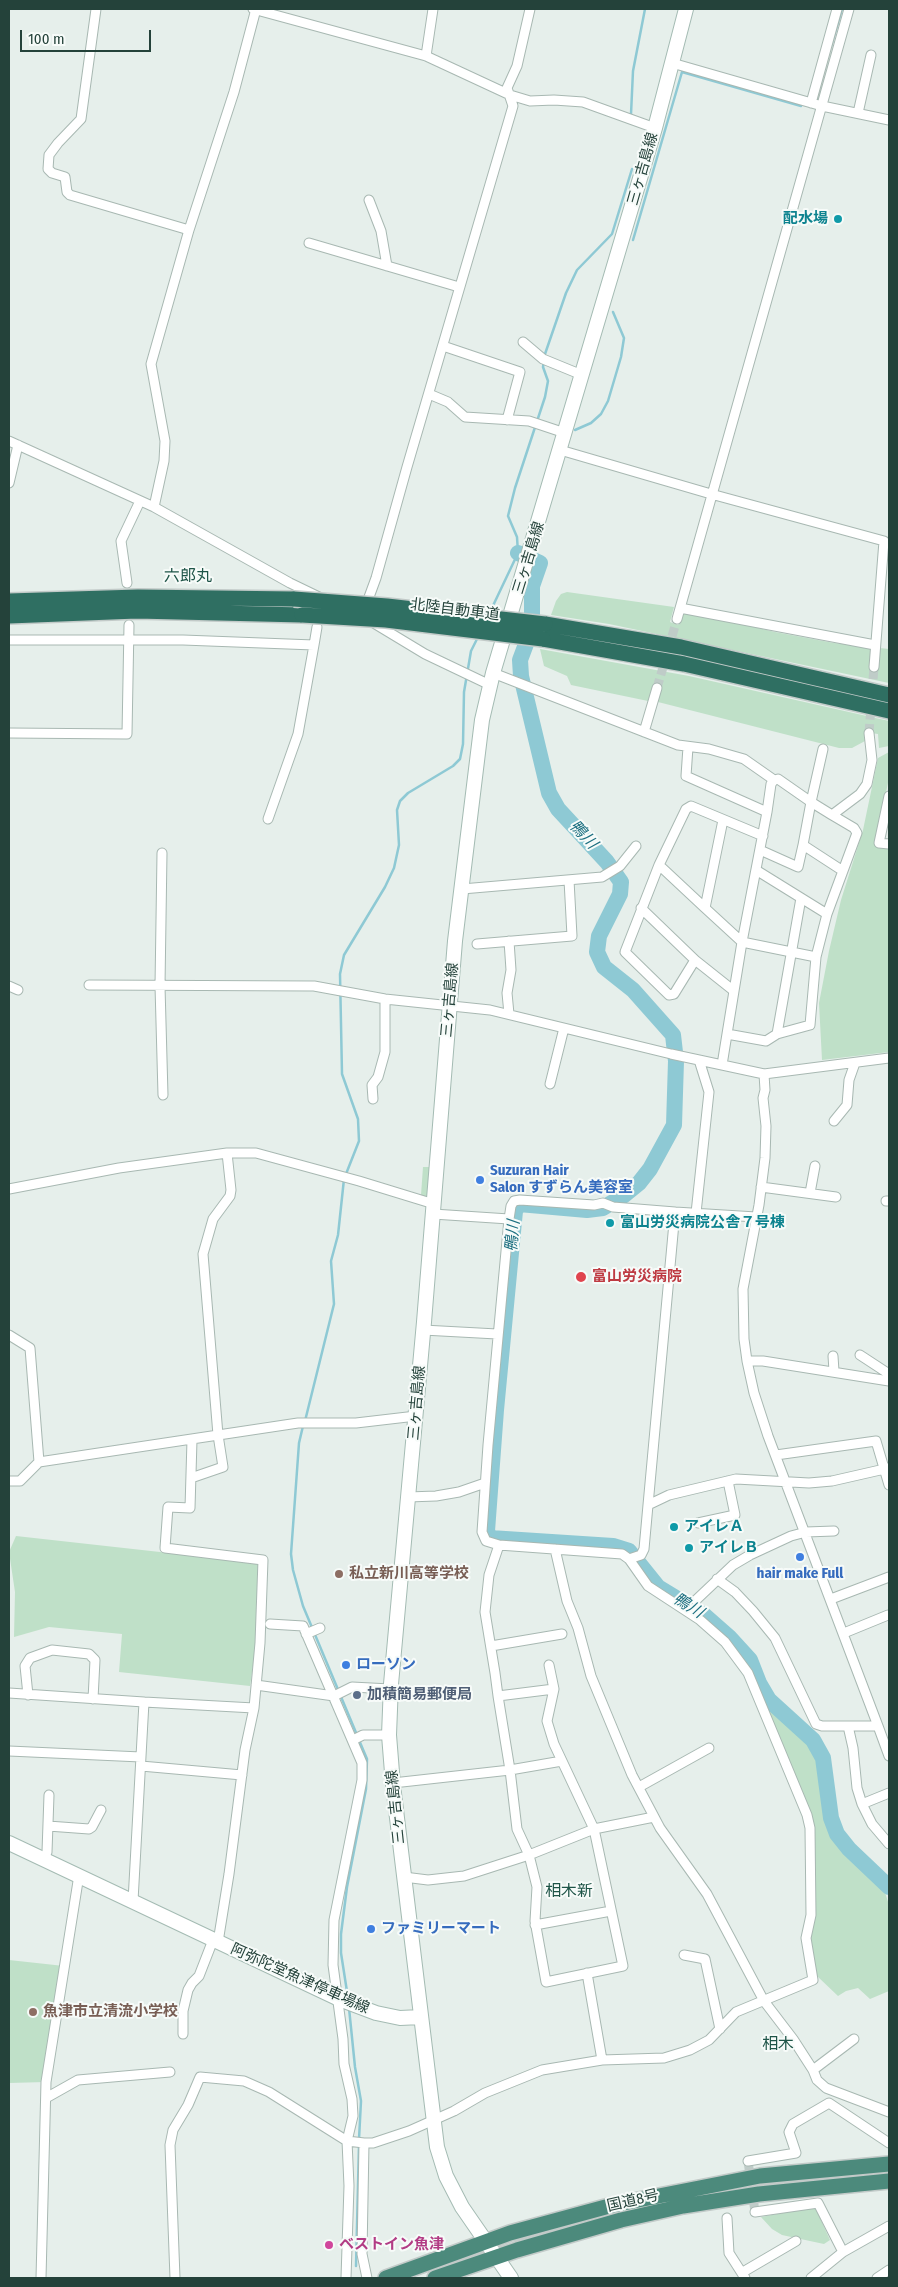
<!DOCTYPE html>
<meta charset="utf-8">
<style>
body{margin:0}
#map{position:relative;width:898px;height:2287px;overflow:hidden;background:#e6efeb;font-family:"Fira Sans Condensed",sans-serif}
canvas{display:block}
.frame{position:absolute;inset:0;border:10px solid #24423a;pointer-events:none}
.scale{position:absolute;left:20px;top:30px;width:131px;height:22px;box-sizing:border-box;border:2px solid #24423a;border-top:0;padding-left:6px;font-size:15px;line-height:18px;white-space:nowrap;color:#24423a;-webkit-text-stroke:4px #f7fbf9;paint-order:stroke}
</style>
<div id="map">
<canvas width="898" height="2287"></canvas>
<div class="frame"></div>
<div class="scale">100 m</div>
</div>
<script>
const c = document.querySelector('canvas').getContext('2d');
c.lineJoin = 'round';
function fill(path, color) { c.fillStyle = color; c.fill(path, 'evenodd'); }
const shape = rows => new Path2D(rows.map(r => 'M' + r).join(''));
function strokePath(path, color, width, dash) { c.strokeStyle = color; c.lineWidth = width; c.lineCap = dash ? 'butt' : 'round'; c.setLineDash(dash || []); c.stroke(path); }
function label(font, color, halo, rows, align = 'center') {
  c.font = font + ' "Fira Sans Condensed","Noto Sans JP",sans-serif'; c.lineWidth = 4; c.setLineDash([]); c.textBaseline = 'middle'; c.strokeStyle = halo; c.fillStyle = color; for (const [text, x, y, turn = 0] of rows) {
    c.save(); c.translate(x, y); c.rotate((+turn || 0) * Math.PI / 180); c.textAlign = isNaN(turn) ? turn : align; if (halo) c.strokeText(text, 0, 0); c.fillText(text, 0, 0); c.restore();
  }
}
fill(shape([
 [567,592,674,607,670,622,678,625,684,610,775,632,834,643,889,649,889,683,609,624,551,615,556,601,561,594],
 [540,649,689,676,889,721,889,746,879,748,878,734,864,732,865,741,852,748,839,748,658,702,660,691,652,688,648,701,571,685,567,676,544,666],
 [889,752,889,778,875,845,889,847,889,1052,822,1060,819,1003,829,951,841,900,863,830,878,758],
 [423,1167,430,1167,427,1197,421,1195],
 [16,1536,259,1563,256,1645,250,1686,119,1672,122,1634,49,1627,14,1637,15,1592,9,1552],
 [766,1705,812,1745,818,1757,824,1810,829,1828,842,1850,882,1883,889,1905,889,1991,870,1999,858,1988,846,1991,838,1996,817,1976,810,1945,815,1844,811,1815],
 [9,1960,64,1966,46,2082,9,2083],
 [815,2207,830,2240,824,2244,782,2235,772,2229,761,2217]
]), '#bfe0c8');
strokePath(shape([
 [831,46,842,9],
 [631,114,633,71,645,9],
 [633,240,682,72,801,106],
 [575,430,591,423,601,414,608,401,621,357,624,338,613,312],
 [490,612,518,553,517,537,508,516,515,488,545,397,548,381,543,367,545,354,566,293,577,270,612,234,632,169],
 [346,1174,359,1141,358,1119,342,1074,340,974,344,955,385,887,394,868,399,845,397,810,400,801,408,793,453,766,460,759,463,744,464,692,471,651,478,637],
 [305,1421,334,1304,331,1261,338,1235,344,1179],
 [303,1426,299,1443,291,1554,293,1570,303,1606,357,1735],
 [348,1998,341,1953,341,1934,347,1887,366,1789,367,1759,359,1740],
 [349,2008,355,2067,361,2101,359,2139],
 [356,2266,359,2145]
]), '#8ec9d4', 2.5);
strokePath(shape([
 [518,553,540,563,532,586,532,628,520,660,521,676,549,793,558,809,607,862,621,882,620,894,599,936,597,952,604,967,633,990,673,1035,676,1061,674,1125,650,1169,639,1183,623,1196,603,1208,587,1210,519,1204,515,1211,496,1410,487,1531,490,1538,613,1546,629,1551,658,1587,704,1615,729,1637,750,1660,759,1683,769,1700,813,1740,823,1758,831,1818,837,1834,849,1849,889,1887]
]), '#8ec9d4', 16);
strokePath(shape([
 [657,688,677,619],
 [869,733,874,667],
 [748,2161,755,2212]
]), '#bfccc8', 9, [9, 4.5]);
const minor = shape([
 [96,9,81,119,58,143,49,155,48,169,52,173,65,177,67,192,70,195,189,230],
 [253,9,426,56,510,95,530,101,554,100,583,102,655,128],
 [426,56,433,9],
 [672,63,822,106,889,120],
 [811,103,837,9],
 [858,113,871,55],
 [369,200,381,231,387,266],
 [309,243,459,287],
 [523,342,543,359,582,375],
 [443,346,520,372,507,420],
 [429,394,448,402,465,417,529,421,565,433],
 [9,441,154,507,290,583,319,597],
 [560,450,711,494,884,541,874,667],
 [9,483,18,445],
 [154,507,164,461,165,441,151,364,189,230,234,92,256,9],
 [127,583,121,541,140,501],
 [365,608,376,578,407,467,513,106,507,88,517,66,530,9],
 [680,608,875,645],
 [677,619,849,9],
 [372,622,425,654,490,685],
 [9,640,183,640,314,645,317,627],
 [493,673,678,745,709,749,744,759,774,780,778,779,811,802,803,845,843,871],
 [644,732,657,688],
 [9,733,127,734,129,625],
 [688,747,686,776,767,812,742,942,727,1034],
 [823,749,811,802,832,815,860,794,867,784,872,760,869,733],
 [889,796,879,843,889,844],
 [767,812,771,784,774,780],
 [268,819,298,734,314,645],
 [723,820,705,908,742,942,816,957],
 [760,850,798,867,803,845],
 [162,853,160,986,163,1095],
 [659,865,705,908],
 [756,870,827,914],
 [462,889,602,877,620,866,636,846],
 [641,908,695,960,734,991],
 [477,944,572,936,569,880],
 [695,960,674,994,669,995,625,952,659,865,686,809,691,806,763,836],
 [89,985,314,986,385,999,490,1010,671,1054,764,1074,889,1058],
 [9,986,18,990],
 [509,1014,507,993,511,970,509,941],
 [777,1034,810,1025,816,957,827,914,857,833,854,828,832,815],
 [722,1065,727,1034,766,1041,777,1034,801,898],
 [764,1074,765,1090,763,1098,766,1126,765,1158,759,1205,743,1289,744,1339,747,1361,754,1393,768,1436,878,1726],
 [550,1084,564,1028],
 [373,1099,372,1085,378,1077,385,1052,385,999],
 [834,1121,847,1105,849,1080,855,1063],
 [761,1187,836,1197],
 [9,1189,119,1168,227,1153,256,1153,359,1181,434,1204],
 [810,1193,815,1166],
 [886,1201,889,1201],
 [675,1212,756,1217],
 [696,1213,709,1092,699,1060],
 [433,1214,509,1219,511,1206,514,1201,520,1200,594,1205,603,1203,613,1207,675,1212,648,1505],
 [509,1219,488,1445,482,1532,486,1541,499,1545,622,1554,629,1559,641,1555,644,1549,648,1505,669,1495,736,1479,809,1483,832,1481,889,1468],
 [423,1330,497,1334],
 [9,1335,30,1348,39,1462],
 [860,1355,889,1374],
 [833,1356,834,1371],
 [747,1361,763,1361,889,1381],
 [192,1440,190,1508,168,1507,165,1548,263,1560,260,1643,254,1708],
 [776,1455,876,1441,889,1485],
 [191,1478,223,1467,218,1435,203,1254,213,1219,230,1196,231,1190,227,1153],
 [9,1481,20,1481,39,1462,298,1423,356,1423,416,1416],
 [408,1497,436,1496,459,1492,485,1483],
 [698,1523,735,1515,728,1481],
 [555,1549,567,1601,578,1628,591,1676,632,1775,660,1828,707,1894,764,2001,793,2039,813,2070,817,2080,826,2088,889,2112],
 [717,1579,735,1592,753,1611,775,1638,816,1724,822,1726,848,1726],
 [831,1599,889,1577],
 [696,1600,733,1565,750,1555,791,1536,806,1532,834,1531],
 [270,1624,303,1626,362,1763,362,1780,334,1920,333,1965,343,2039,344,2064,352,2099,353,2116,347,2141,349,2186,346,2278],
 [844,1633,888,1615],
 [306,1634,320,1628],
 [491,1646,562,1634],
 [549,1665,554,1689],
 [256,1685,334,1696,352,1687,390,1689],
 [9,1693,144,1702],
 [28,1695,25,1666,30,1658,52,1650,89,1654,95,1660,93,1699],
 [498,1696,554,1689,547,1721,554,1744,594,1829,623,1966,546,1982,535,1921,537,1887,529,1855,517,1829,510,1770,498,1696,495,1673,485,1612,489,1575,499,1545],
 [353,1740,363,1735,389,1735],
 [9,1751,141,1757],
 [141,1766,242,1775],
 [393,1783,510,1770,562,1761],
 [639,1787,709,1748],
 [889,1793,862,1804,872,1824,889,1844],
 [862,1804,857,1788,853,1748,848,1726,878,1726,889,1756],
 [48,1826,89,1829,92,1827,101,1810],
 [44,1859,47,1852,49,1795],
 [404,1877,428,1880,464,1876,529,1855,594,1829,654,1817],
 [133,1901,144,1702,254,1708,245,1750,229,1874,218,1942],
 [535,1925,611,1911],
 [684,1955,705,1959,720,2029],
 [587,1973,602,2060],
 [183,2034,183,2011,188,1990,192,1983,199,1976,213,1940],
 [813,2070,854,2039],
 [46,2098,78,2080,170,2072],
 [748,2161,796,2153,789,2132,793,2124,829,2103,889,2143],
 [755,2212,818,2203,843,2252],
 [727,2218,729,2253,745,2278],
 [743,2272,796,2241],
 [41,2278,46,2082,79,1875],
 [175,2278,170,2145,173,2130,188,2105,200,2077,244,2081,269,2092,347,2141,364,2143],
 [367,2278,362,2254,364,2143,373,2143,409,2131,454,2111,485,2093,542,2070,602,2060,664,2058,690,2050,709,2040,736,2012,813,1980,806,1938,811,1915,810,1828,807,1815,748,1673,725,1642,700,1620,648,1586,629,1559],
 [811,2278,843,2252,889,2226],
 [877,2278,889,2270]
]);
const secondary = shape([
 [9,1843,339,1999,376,2013,400,2018,421,2017],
 [511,2278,462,2207,446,2176,437,2147,393,1785,389,1735,391,1684,424,1322,455,941,482,720,493,673,655,128,686,9]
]);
const trunk = shape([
 [386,2278,510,2233,613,2205,760,2176,889,2164],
 [435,2278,517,2250,621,2220,683,2206,759,2194,889,2181]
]);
const motorway = shape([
 [9,601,138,597,294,599],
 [9,616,137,611,302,615],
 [545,624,681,647,889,695],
 [543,639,684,664,889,711]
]);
strokePath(minor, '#a8b8b2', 11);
strokePath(secondary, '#a4bbb3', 16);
strokePath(trunk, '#c2cac8', 18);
strokePath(motorway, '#c2cac8', 18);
strokePath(minor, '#fff', 9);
strokePath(secondary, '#fff', 14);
strokePath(trunk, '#4c8a7c', 15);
strokePath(motorway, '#2f6f62', 15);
const motorwayBridge = shape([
 [294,599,387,606,545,624],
 [302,615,386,620,543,639]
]);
strokePath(motorwayBridge, '#c2cac8', 18, []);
strokePath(motorwayBridge, '#2f6f62', 15);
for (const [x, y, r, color] of [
 [838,219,5,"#0f9aa8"],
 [480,1180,5,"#3f7fe0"],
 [610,1223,5,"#0f9aa8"],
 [581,1277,6,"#e0444e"],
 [674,1527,5,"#0f9aa8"],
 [689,1548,5,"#0f9aa8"],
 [800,1557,5,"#3f7fe0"],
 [339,1574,5,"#8d6e63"],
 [346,1665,5,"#3f7fe0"],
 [357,1695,5,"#5c6f8a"],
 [371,1929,5,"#3f7fe0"],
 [33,2012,5,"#8d6e63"],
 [329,2245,5,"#d1479c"]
]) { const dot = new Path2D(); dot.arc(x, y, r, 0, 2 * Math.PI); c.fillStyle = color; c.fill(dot); strokePath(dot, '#f7fbf9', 2); }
label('15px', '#24423a', '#f7fbf9', [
 ["三ヶ吉島線",643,169,-74],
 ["三ヶ吉島線",529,558,-73],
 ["北陸自動車道",455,610,7],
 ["三ヶ吉島線",450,1000,-85],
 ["三ヶ吉島線",417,1403,-85],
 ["三ヶ吉島線",396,1807,-96],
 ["阿弥陀堂魚津停車場線",300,1979,24],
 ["国道8号",633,2201,-13]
]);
label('bold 15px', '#0d838f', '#f7fbf9', [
 ["配水場",828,219,"right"],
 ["富山労災病院公舎７号棟",620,1223],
 ["アイレＡ",684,1527],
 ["アイレＢ",699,1548]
], 'left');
label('bold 15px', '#366cbe', '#f7fbf9', [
 ["Suzuran Hair",490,1171],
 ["Salon すずらん美容室",490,1188],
 ["hair make Full",800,1574,"center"],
 ["ローソン",356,1665],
 ["ファミリーマート",381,1929]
], 'left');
label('bold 15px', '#be3a42', '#f7fbf9', [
 ["富山労災病院",592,1277]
], 'left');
label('bold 15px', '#785e54', '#f7fbf9', [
 ["私立新川高等学校",349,1574],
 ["魚津市立清流小学校",43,2012]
], 'left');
label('bold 15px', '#4e5e75', '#f7fbf9', [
 ["加積簡易郵便局",367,1695]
], 'left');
label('bold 15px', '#b23c85', '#f7fbf9', [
 ["ベストイン魚津",339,2245]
], 'left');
label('16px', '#1f5548', '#f7fbf9', [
 ["六郎丸",188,577],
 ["相木新",569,1892],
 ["相木",778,2045]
]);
label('italic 16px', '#1c6f80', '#f7fbf9', [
 ["鴨川",583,835,47],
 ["鴨川",513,1236,-85],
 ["鴨川",688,1606,32]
]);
</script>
